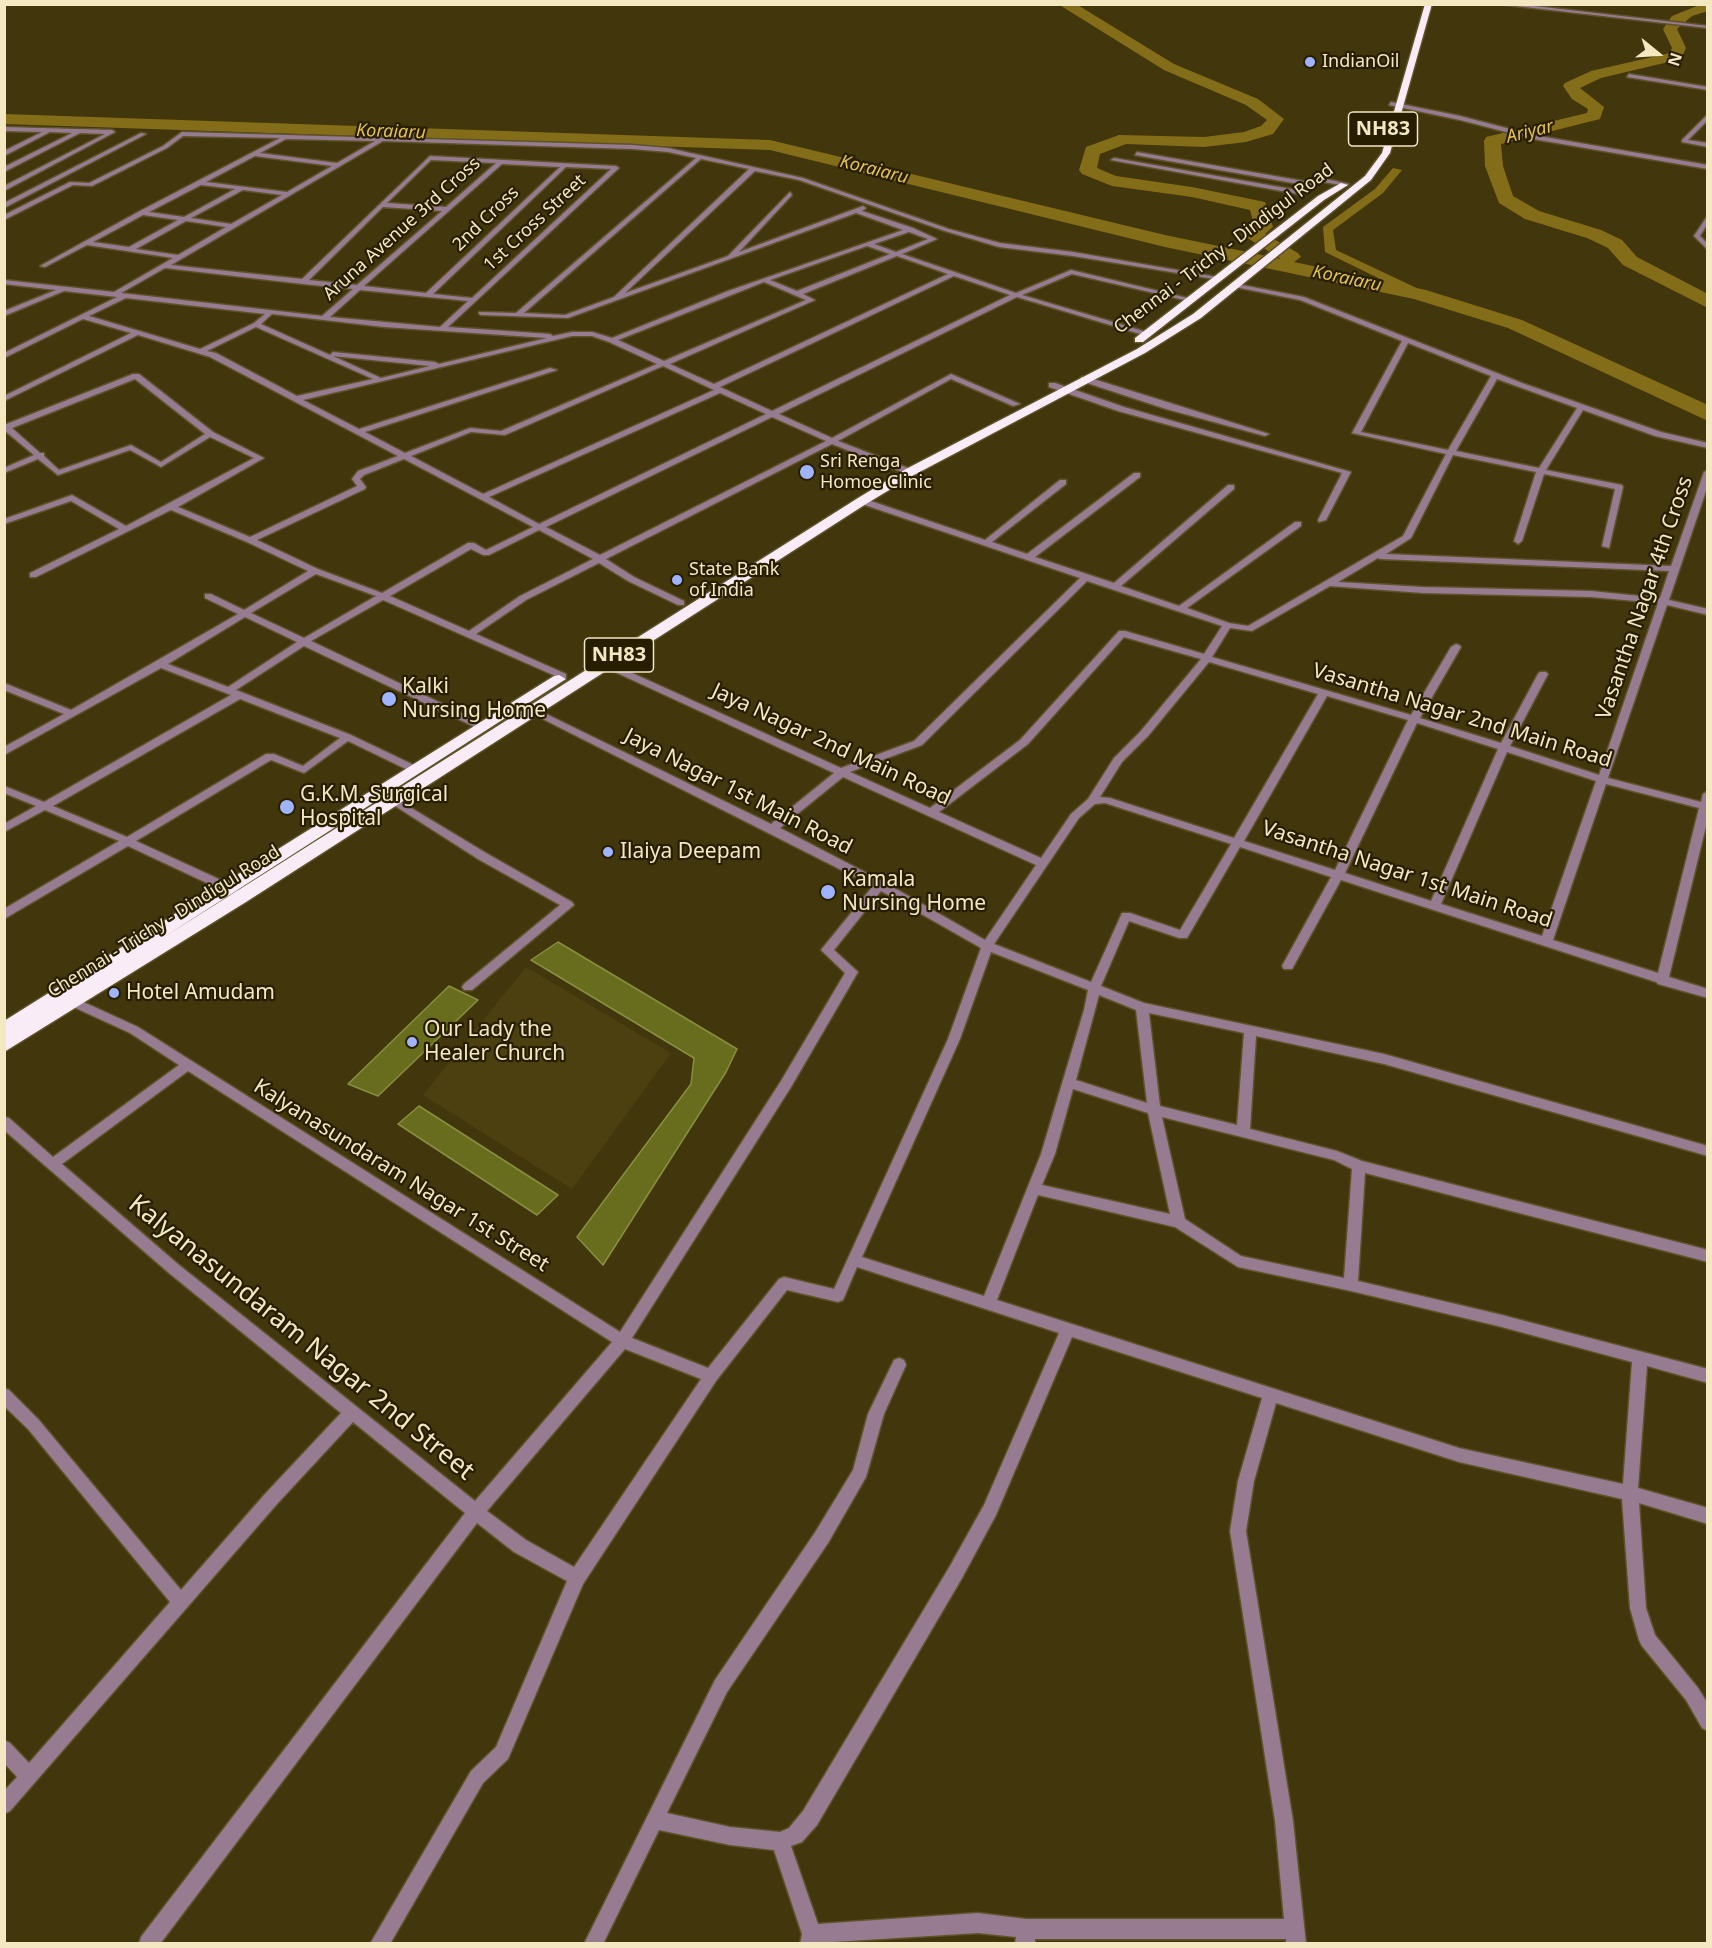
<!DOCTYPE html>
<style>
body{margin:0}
#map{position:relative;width:1712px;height:1948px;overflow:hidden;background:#42360c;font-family:"Noto Sans",sans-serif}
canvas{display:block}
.frame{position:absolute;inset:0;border:6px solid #f4e8c3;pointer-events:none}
.north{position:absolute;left:1628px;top:24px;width:60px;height:60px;-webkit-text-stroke:4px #271e00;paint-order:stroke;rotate:108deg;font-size:16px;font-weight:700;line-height:24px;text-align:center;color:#f4e8c3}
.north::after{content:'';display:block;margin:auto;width:21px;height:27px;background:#f4e8c3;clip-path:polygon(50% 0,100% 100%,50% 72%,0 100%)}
</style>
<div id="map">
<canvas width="1712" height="1948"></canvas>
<div class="frame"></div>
<div class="north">N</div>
</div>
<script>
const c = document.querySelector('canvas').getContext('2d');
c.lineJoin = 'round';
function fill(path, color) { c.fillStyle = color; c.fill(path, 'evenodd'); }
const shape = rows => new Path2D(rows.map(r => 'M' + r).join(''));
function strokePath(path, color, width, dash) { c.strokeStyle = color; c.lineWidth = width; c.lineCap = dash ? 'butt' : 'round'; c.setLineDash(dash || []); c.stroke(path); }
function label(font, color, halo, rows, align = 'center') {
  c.font = font + ' "Noto Sans",sans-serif'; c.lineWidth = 4.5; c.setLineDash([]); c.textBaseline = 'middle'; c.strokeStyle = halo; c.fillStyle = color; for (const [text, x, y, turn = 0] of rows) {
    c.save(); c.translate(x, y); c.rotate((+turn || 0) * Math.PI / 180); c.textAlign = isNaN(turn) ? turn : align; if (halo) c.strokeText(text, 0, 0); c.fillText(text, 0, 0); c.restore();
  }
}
fill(shape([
 [526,967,671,1053,572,1189,423,1095]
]), '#4d4010');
fill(shape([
 [1393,168,1402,170,1383,193,1333,230,1336,250,1423,291,1425,294,1419,298,1325,252,1323,227,1375,189,1393,168]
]), '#846d19');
fill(shape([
 [1058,4,1076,4,1174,64,1258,99,1284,119,1273,134,1246,142,1204,147,1126,144,1100,154,1097,168,1116,176,1192,187,1265,202,1273,227,1265,234,1298,253,1301,257,1294,262,1426,290,1522,320,1708,405,1708,421,1508,328,1414,299,1165,247,770,150,4,124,4,114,770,140,1165,235,1281,259,1241,234,1254,225,1250,210,1192,197,1112,186,1082,174,1079,170,1086,147,1119,135,1204,137,1244,132,1261,126,1267,120,1246,105,1164,70,1058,4],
 [1702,4,1708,4,1708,11,1692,16,1677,29,1686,48,1681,59,1601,78,1580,88,1604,107,1600,119,1501,144,1503,166,1513,196,1539,211,1601,230,1622,240,1637,257,1708,294,1708,308,1623,265,1608,248,1587,238,1525,219,1499,203,1485,166,1484,141,1486,137,1587,113,1588,109,1572,99,1563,86,1565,83,1591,71,1670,53,1672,48,1663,29,1672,16,1702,4]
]), '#846d19');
const building = shape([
 [558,942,737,1049,726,1072,603,1265,577,1237,691,1084,694,1058,531,960,558,942],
 [449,986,478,1000,378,1096,348,1084,449,986],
 [419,1106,558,1195,537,1215,398,1124,419,1106]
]);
fill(building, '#686d1d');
strokePath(building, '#898f42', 1.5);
const street = shape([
 [1498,4,1517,4,1708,26,1708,28,1498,4],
 [1629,74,1708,87,1708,90,1627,77,1629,74],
 [1391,102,1460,116,1533,135,1708,165,1708,169,1533,139,1460,120,1389,105,1391,102],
 [1708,114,1708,120,1688,140,1708,143,1708,147,1682,142,1682,140,1708,114],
 [4,127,112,130,115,132,4,191,4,186,105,134,80,133,4,172,4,167,72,133,50,132,4,156,4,151,42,132,4,131,4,127],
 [182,132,633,145,668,148,803,178,949,229,1000,243,1073,252,1223,278,1220,280,1073,256,999,247,945,231,799,180,755,171,625,293,728,256,790,192,792,195,739,252,863,206,866,208,862,211,913,228,937,239,902,254,1016,293,1071,270,1196,300,1193,302,1072,274,1022,295,1150,333,1150,337,1017,297,779,414,832,438,951,374,1020,404,1013,406,951,379,838,441,913,470,913,474,907,474,832,444,606,559,634,577,684,601,684,605,678,605,628,581,599,563,526,600,476,634,566,674,566,678,560,678,383,600,311,641,487,725,487,729,479,729,304,646,236,690,351,735,420,768,421,770,420,772,412,772,348,741,304,773,271,760,136,841,234,886,244,895,246,898,244,901,236,901,226,892,128,846,4,919,4,909,119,841,45,810,4,832,4,824,36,806,4,793,4,786,44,802,231,695,161,668,4,755,4,747,64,714,4,690,4,683,71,710,238,614,205,598,205,594,211,594,244,610,308,571,247,542,171,510,36,577,30,577,30,573,119,529,71,501,4,524,4,519,72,495,126,526,254,458,210,437,161,467,130,450,58,475,38,459,4,473,4,468,34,455,4,430,4,425,133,374,139,374,213,432,264,458,178,507,250,537,357,486,352,479,358,471,398,456,210,357,138,335,4,401,4,396,131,333,83,319,4,358,4,353,117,297,64,291,4,316,4,311,56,290,4,284,4,280,114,292,173,258,87,245,45,267,40,266,138,212,280,138,183,136,167,148,92,186,73,185,4,220,4,215,70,182,89,183,163,146,182,132],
 [286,139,375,141,337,163,260,153,286,139],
 [383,141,633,149,668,152,696,158,516,313,479,312,479,314,481,315,568,318,856,213,903,230,728,291,612,338,592,332,572,332,553,336,550,334,448,327,619,168,616,166,430,156,302,279,171,265,383,141],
 [255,156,332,166,287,192,206,182,255,156],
 [701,159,749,169,614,297,565,315,524,313,701,159],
 [431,160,496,163,446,207,387,203,431,160],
 [502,164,560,167,426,293,364,286,502,164],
 [566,167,611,169,472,298,433,294,566,167],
 [201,185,235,189,184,217,149,212,201,185],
 [243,190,282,195,231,224,191,218,243,190],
 [383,207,442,211,357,285,309,280,383,207],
 [143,215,178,220,129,247,93,242,143,215],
 [186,221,226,227,178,255,136,249,186,221],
 [909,232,928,239,896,252,874,244,909,232],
 [867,246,890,254,797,291,770,280,867,246],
 [897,256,948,274,714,384,670,364,815,300,803,294,897,256],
 [165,268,303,284,353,289,322,316,121,293,165,268],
 [954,276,1010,295,772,411,720,387,954,276],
 [764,282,806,300,664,361,618,340,764,282],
 [360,290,428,297,468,301,440,327,330,317,360,290],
 [126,298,265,314,254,323,200,349,89,316,126,298],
 [272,314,384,327,547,338,439,364,435,362,333,352,330,355,261,324,272,314],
 [256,327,373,379,297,396,216,353,207,351,256,327],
 [572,336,592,336,609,342,657,364,501,431,470,428,405,453,365,432,557,370,550,368,359,429,303,400,572,336],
 [333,356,430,366,381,378,333,356],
 [663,366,714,390,483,494,411,456,471,432,505,435,663,366],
 [135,379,205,434,161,462,131,445,59,470,44,456,44,453,40,453,12,428,135,379],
 [720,393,766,414,539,524,489,497,720,393],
 [772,417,826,441,600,555,546,527,772,417],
 [404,459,533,527,486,550,474,543,468,543,382,593,318,569,257,540,365,489,366,487,360,479,364,475,404,459],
 [539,530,593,559,520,596,469,631,390,596,471,549,483,555,489,555,539,530],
 [316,574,376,596,304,638,251,613,316,574],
 [245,617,297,642,228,687,168,664,245,617],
 [240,699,340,738,303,766,274,754,266,754,127,837,53,806,240,699],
 [141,133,146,134,4,208,4,203,141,133],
 [1137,152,1309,182,1317,177,1349,184,1346,186,1318,181,1298,194,1111,160,1114,158,1297,190,1304,185,1135,155,1137,152],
 [1708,215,1708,223,1700,236,1708,244,1708,250,1694,236,1708,215],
 [1237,284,1304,297,1522,383,1661,432,1708,443,1708,448,1655,436,1583,410,1546,470,1622,485,1623,487,1609,548,1602,546,1615,489,1544,474,1522,541,1518,544,1514,541,1536,472,1453,455,1411,538,1386,554,1671,566,1704,472,1708,470,1708,485,1669,600,1708,609,1708,615,1667,605,1608,778,1701,802,1703,794,1708,791,1708,818,1669,977,1708,989,1708,998,1658,984,1656,982,1341,880,1292,969,1284,969,1282,966,1331,877,1240,847,1187,938,1179,938,1129,921,1101,986,1144,1003,1384,1054,1708,1146,1708,1156,1384,1064,1256,1036,1250,1129,1337,1151,1362,1161,1708,1250,1708,1262,1365,1173,1358,1281,1498,1314,1708,1369,1708,1383,1647,1366,1638,1488,1708,1508,1708,1524,1639,1503,1646,1608,1655,1635,1698,1688,1708,1704,1708,1731,1702,1728,1686,1700,1642,1646,1639,1640,1630,1608,1622,1499,1459,1462,1276,1403,1254,1481,1246,1531,1293,1821,1306,1944,1286,1944,1286,1939,1035,1939,1035,1944,1015,1944,1016,1937,978,1933,800,1944,802,1934,774,1850,730,1845,659,1830,603,1944,584,1944,715,1680,816,1531,853,1470,868,1414,894,1360,899,1358,904,1360,906,1365,884,1414,866,1477,828,1543,727,1692,667,1813,730,1827,780,1832,789,1828,803,1811,950,1566,984,1505,1059,1333,857,1267,843,1300,838,1302,787,1290,716,1381,583,1584,508,1759,483,1783,390,1944,370,1944,471,1771,496,1747,567,1581,514,1552,477,1523,160,1944,139,1944,141,1937,465,1513,353,1422,277,1504,10,1811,4,1814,4,1791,17,1777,4,1763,4,1740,10,1743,29,1763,170,1602,28,1429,4,1406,4,1388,9,1390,38,1419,181,1590,265,1494,341,1413,169,1273,4,1130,4,1117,9,1118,53,1157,179,1065,130,1033,69,1005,67,1002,69,999,77,999,138,1027,620,1332,781,1081,845,973,821,950,873,886,527,711,528,709,536,709,771,824,834,773,602,666,602,662,608,662,841,768,914,741,1080,578,859,503,859,499,865,499,985,540,1060,480,1066,480,1066,484,992,542,1027,554,1134,473,1140,473,1140,477,1035,557,1114,583,1228,485,1234,485,1234,489,1121,586,1179,606,1295,522,1301,522,1301,526,1187,608,1229,623,1248,626,1403,536,1446,454,1352,433,1402,341,1300,300,1235,287,1234,286,1237,284],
 [1408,343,1491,376,1448,450,1361,432,1408,343],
 [1497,379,1577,408,1539,468,1456,451,1497,379],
 [1378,558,1380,559,1669,571,1660,598,1591,591,1423,587,1338,582,1378,558],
 [1087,581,1222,626,1204,654,1125,631,1119,631,1020,740,930,808,850,772,922,745,1087,581],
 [1330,586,1423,593,1591,597,1658,603,1599,775,1510,746,1548,674,1546,672,1540,672,1538,674,1501,743,1420,718,1461,647,1459,645,1456,644,1451,647,1411,715,1212,657,1230,628,1252,631,1330,586],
 [1124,637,1201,659,1140,732,1114,758,1088,799,1071,814,1041,858,939,812,1028,744,1124,637],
 [1209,662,1318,694,1234,838,1110,798,1100,797,1122,762,1148,736,1209,662],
 [1327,696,1408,720,1335,870,1244,841,1327,696],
 [1417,723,1498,749,1431,901,1345,873,1417,723],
 [1507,752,1596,781,1542,936,1441,904,1507,752],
 [843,777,1036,865,985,940,884,882,780,828,843,777],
 [1606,784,1699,808,1658,973,1553,940,1606,784],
 [1105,803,1231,844,1180,930,1130,913,1122,913,1091,982,994,944,1079,818,1095,804,1105,803],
 [881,891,981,948,948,1039,834,1289,784,1277,779,1279,708,1368,632,1338,791,1087,858,972,834,950,881,891],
 [991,952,1088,990,1084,1010,1041,1154,984,1296,862,1257,960,1039,991,952],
 [1099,995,1136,1010,1147,1103,1076,1080,1099,995],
 [1149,1013,1244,1033,1237,1125,1160,1106,1149,1013],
 [188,1071,612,1342,475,1501,179,1265,62,1164,188,1071],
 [1073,1089,1148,1113,1170,1214,1042,1185,1055,1154,1073,1089],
 [1162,1117,1334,1160,1352,1169,1344,1278,1241,1256,1185,1219,1162,1117],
 [1038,1195,1175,1227,1238,1267,1351,1291,1498,1326,1632,1362,1623,1484,1459,1448,997,1300,1038,1195],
 [1072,1337,1262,1398,1238,1481,1230,1531,1275,1821,1284,1919,1026,1919,978,1913,818,1924,791,1846,802,1842,817,1825,962,1578,996,1515,1072,1337],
 [625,1349,701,1379,574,1567,526,1540,487,1511,625,1349],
 [1081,377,1087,377,1269,434,1265,436,1166,409,1081,381,1081,377],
 [1049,383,1055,383,1124,407,1351,472,1326,520,1319,522,1318,520,1342,473,1118,411,1049,387,1049,383],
 [393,797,486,853,572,902,574,905,472,990,464,990,462,987,464,984,560,905,478,859,389,802,388,800,389,798,393,797]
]);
const highway = shape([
 [1425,4,1432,4,1390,153,1371,180,1201,318,1145,353,914,475,866,504,246,902,4,1052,4,1021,554,676,559,675,566,679,161,939,858,498,906,469,1137,349,1193,314,1365,176,1382,153,1425,4],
 [1341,183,1348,185,1324,200,1143,342,1135,342,1135,338,1318,196,1341,183]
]);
strokePath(street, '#5e5229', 3);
strokePath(highway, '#5e5229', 3);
fill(street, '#967b91');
fill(highway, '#faecf7');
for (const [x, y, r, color] of [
 [1310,62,6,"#a0b3fd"],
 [807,472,8,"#a0b3fd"],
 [677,580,6,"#a0b3fd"],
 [389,699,8,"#a0b3fd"],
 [287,807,8,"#a0b3fd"],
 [608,852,6,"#a0b3fd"],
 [828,892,8,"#a0b3fd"],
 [114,993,6,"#a0b3fd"],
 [412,1042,6,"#a0b3fd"]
]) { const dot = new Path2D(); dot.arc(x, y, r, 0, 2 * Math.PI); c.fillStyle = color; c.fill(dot); strokePath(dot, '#271e00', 2); }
label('18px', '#f4e8c3', '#271e00', [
 ["IndianOil",1322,62],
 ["Sri Renga",820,462],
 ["Homoe Clinic",820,483],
 ["State Bank",689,570],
 ["of India",689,591]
], 'left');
label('italic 18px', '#e2c155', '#271e00', [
 ["Koraiaru",391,132,2],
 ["Ariyar",1530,132,-14],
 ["Koraiaru",874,170,14],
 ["Koraiaru",1347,279,12]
]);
label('18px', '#f4e8c3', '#271e00', [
 ["2nd Cross",486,219,-44],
 ["1st Cross Street",535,223,-43],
 ["Aruna Avenue 3rd Cross",402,229,-42],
 ["Chennai - Trichy - Dindigul Road",1224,249,-37],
 ["Chennai - Trichy - Dindigul Road",164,922,-32]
]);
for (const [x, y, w] of [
 [1383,129,69],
 [619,655,69]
]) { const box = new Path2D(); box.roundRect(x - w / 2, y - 17, w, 34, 4.5); c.fillStyle = '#271e00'; c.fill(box); strokePath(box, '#f4e8c3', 1.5); }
label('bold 20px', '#f4e8c3', null, [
 ["NH83",1383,129],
 ["NH83",619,655]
]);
label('21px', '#f4e8c3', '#271e00', [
 ["Vasantha Nagar 4th Cross",1645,598,-71],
 ["Vasantha Nagar 2nd Main Road",1462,716,17],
 ["Jaya Nagar 2nd Main Road",831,745,25],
 ["Jaya Nagar 1st Main Road",738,792,27],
 ["Vasantha Nagar 1st Main Road",1407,875,18],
 ["Kalyanasundaram Nagar 1st Street",401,1176,32]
]);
label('21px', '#f4e8c3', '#271e00', [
 ["Kalki",402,687],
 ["Nursing Home",402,711],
 ["G.K.M. Surgical",300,795],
 ["Hospital",300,819],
 ["Ilaiya Deepam",620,852],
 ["Kamala",842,880],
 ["Nursing Home",842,904],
 ["Hotel Amudam",126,993],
 ["Our Lady the",424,1030],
 ["Healer Church",424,1054]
], 'left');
label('26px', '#f4e8c3', '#271e00', [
 ["Kalyanasundaram Nagar 2nd Street",301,1338,39]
]);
</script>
